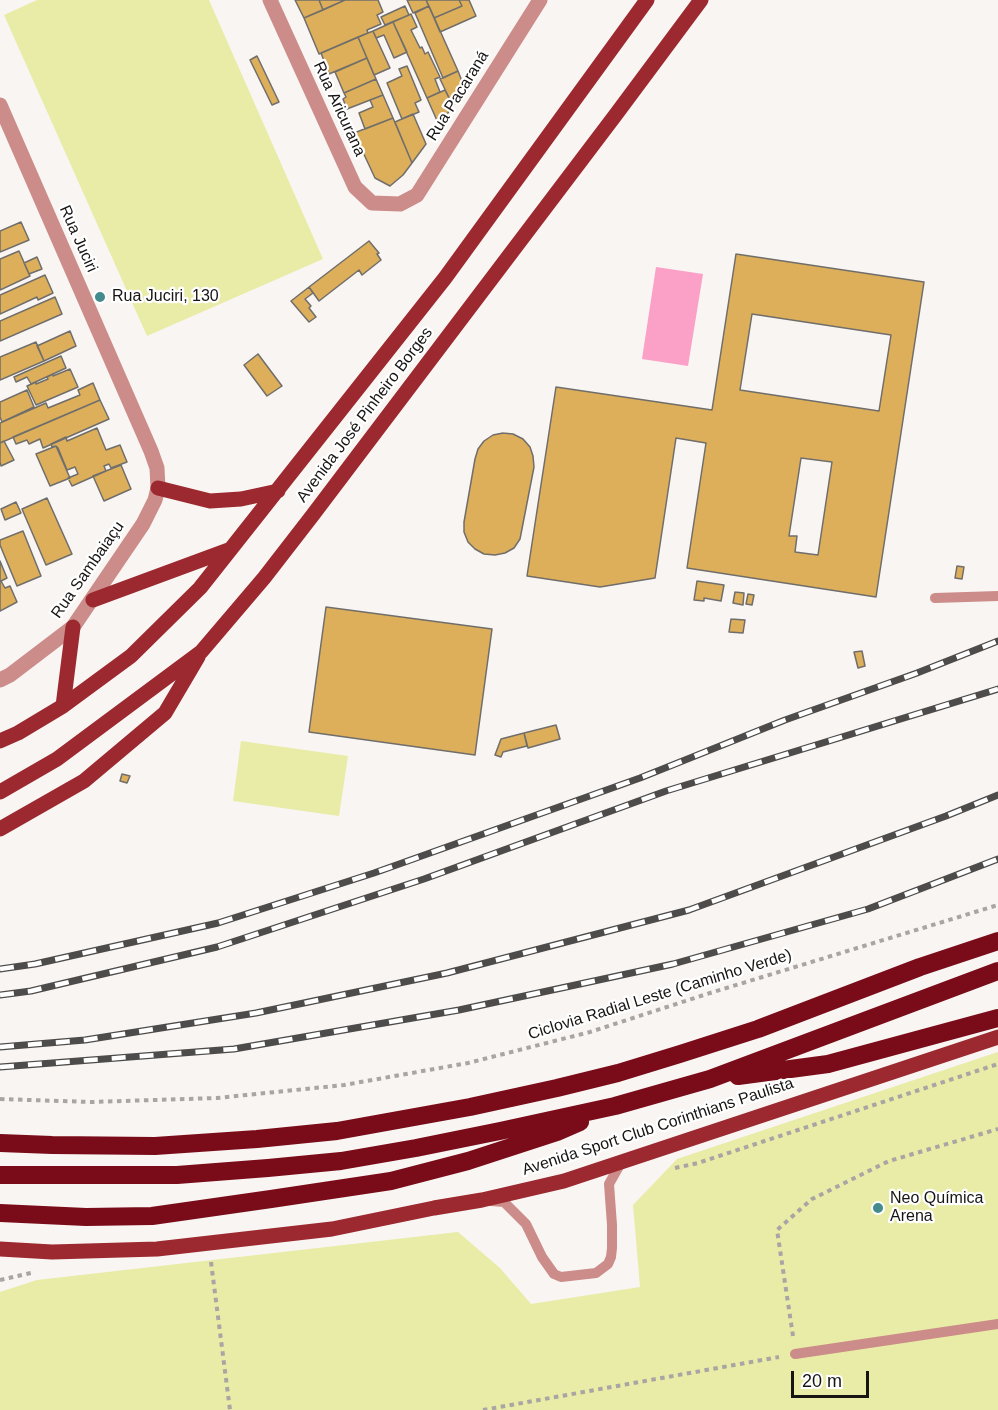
<!DOCTYPE html>
<meta charset="utf-8">
<style>
body{margin:0}
#map{position:relative;width:998px;height:1410px;overflow:hidden;background:#f9f5f3;font-family:Helvetica,sans-serif}
canvas{display:block}
.scale{position:absolute;left:791px;top:1371px;width:78px;height:27px;box-sizing:border-box;border:3px solid #161514;border-top:0;padding-left:8px;font-size:18px;line-height:21px;white-space:nowrap;color:#161514;-webkit-text-stroke:4px #fff;paint-order:stroke}
</style>
<div id="map">
<canvas width="998" height="1410"></canvas>
<div class="scale">20 m</div>
</div>
<script>
const c = document.querySelector('canvas').getContext('2d');
c.lineJoin = 'round';
function fill(path, color) { c.fillStyle = color; c.fill(path, 'evenodd'); }
const shape = rows => new Path2D(rows.map(r => 'M' + r).join(''));
function strokePath(path, color, width, dash) { c.strokeStyle = color; c.lineWidth = width; c.lineCap = dash ? 'butt' : 'round'; c.setLineDash(dash || []); c.stroke(path); }
function label(font, color, halo, rows, align = 'center') {
  c.font = font + ' Helvetica,sans-serif'; c.lineWidth = 4.5; c.setLineDash([]); c.textBaseline = 'middle'; c.strokeStyle = halo; c.fillStyle = color; for (const [text, x, y, turn = 0] of rows) {
    c.save(); c.translate(x, y); c.rotate((+turn || 0) * Math.PI / 180); c.textAlign = isNaN(turn) ? turn : align; if (halo) c.strokeText(text, 0, 0); c.fillText(text, 0, 0); c.restore();
  }
}
fill(shape([
 [37,0,209,0,323,259,147,336,4,15],
 [241,741,348,756,339,816,233,801],
 [998,1052,998,1410,0,1410,0,1292,37,1280,458,1232,500,1268,531,1304,640,1287,633,1205,677,1159]
]), '#e9eca6');
fill(shape([
 [656,267,703,274,688,366,642,359]
]), '#fba0c6');
const building = shape([
 [295,0,319,0,323,10,304,18,295,0],
 [319,0,345,0,323,10,319,0],
 [345,0,378,0,383,12,377,15,381,24,367,30,368,33,319,54,304,18,345,0],
 [407,0,426,0,429,6,413,13,407,0],
 [426,0,459,0,462,6,434,18,426,0],
 [459,0,469,0,476,16,440,32,434,18,462,6,459,0],
 [405,6,409,15,385,25,381,17,405,6],
 [429,6,458,71,443,78,415,13,429,6],
 [411,14,417,27,411,30,420,48,422,47,425,54,428,52,440,77,435,79,440,92,427,98,393,22,411,14],
 [393,22,407,52,394,58,384,35,376,38,373,31,393,22],
 [373,31,390,68,374,75,358,37,373,31],
 [358,37,367,58,329,74,321,53,358,37],
 [257,56,279,102,272,105,250,60,257,56],
 [367,58,376,79,344,93,335,72,367,58],
 [407,66,421,100,415,103,419,112,402,119,387,83,402,76,399,69,407,66],
 [458,71,465,89,453,106,440,79,458,71],
 [376,79,383,95,347,109,343,99,346,97,344,93,376,79],
 [445,90,453,106,439,125,427,98,445,90],
 [383,95,393,118,365,129,359,113,373,107,370,100,383,95],
 [413,114,426,144,412,163,395,122,413,114],
 [393,118,412,163,403,175,390,186,375,178,354,133,393,118],
 [21,222,29,240,0,252,0,231,21,222],
 [369,241,379,253,377,254,381,260,362,275,359,270,319,301,309,287,369,241],
 [19,251,30,276,0,290,0,259,19,251],
 [736,254,924,282,876,597,687,568,706,443,676,438,655,578,600,587,527,576,556,387,712,410,736,254],
 [752,314,891,335,879,411,740,390,752,314],
 [801,458,832,462,818,555,795,552,797,536,789,536,801,458],
 [37,257,42,269,29,274,24,263,37,257],
 [45,275,53,293,38,300,37,297,0,314,0,295,45,275],
 [309,287,313,293,305,299,311,306,309,308,316,317,309,322,291,301,309,287],
 [55,297,62,314,0,341,0,321,55,297],
 [70,331,76,346,44,361,37,346,70,331],
 [36,342,44,361,0,380,0,357,36,342],
 [258,354,282,386,267,396,244,365,258,354],
 [61,356,66,368,31,384,27,377,16,382,14,377,61,356],
 [70,369,78,387,36,405,27,386,36,382,36,384,48,379,47,377,53,374,53,376,70,369],
 [93,383,100,400,0,443,0,423,46,403,48,408,80,395,78,390,93,383],
 [27,390,34,407,2,422,0,417,0,402,27,390],
 [100,400,109,419,43,448,40,439,29,444,27,440,16,444,13,437,100,400],
 [97,428,106,450,120,445,127,462,111,468,109,464,104,466,106,471,72,486,68,478,78,474,75,467,67,470,58,448,56,446,52,447,51,444,66,437,67,441,97,428],
 [503,433,513,434,523,439,530,447,533,456,534,467,520,539,514,548,505,553,495,555,484,554,475,549,468,542,464,532,464,522,475,459,478,449,484,441,493,435,503,433],
 [4,441,14,460,1,466,0,462,0,443,4,441],
 [56,446,70,478,50,486,36,454,56,446],
 [121,465,131,489,104,501,93,476,121,465],
 [47,498,72,554,46,565,22,509,47,498],
 [16,502,21,513,5,520,1,509,16,502],
 [23,531,41,576,17,586,0,545,0,540,23,531],
 [0,561,7,578,1,581,5,588,10,586,17,602,0,611,0,561],
 [957,566,964,567,962,579,955,578,957,566],
 [697,581,724,585,721,601,704,598,704,601,694,600,697,581],
 [735,592,744,593,743,605,733,603,735,592],
 [748,594,754,595,752,605,746,604,748,594],
 [326,607,492,629,475,755,309,732,326,607],
 [731,619,745,620,743,633,729,632,731,619],
 [862,651,865,666,858,668,854,652,862,651],
 [556,725,560,739,528,748,524,733,556,725],
 [524,733,527,746,503,752,501,757,495,755,501,739,524,733],
 [122,774,130,776,127,783,120,781,122,774]
]);
fill(building, '#deaf5a');
strokePath(building, '#706e6b', 1.5);
strokePath(shape([
 [0,1099,91,1102,217,1098,344,1085,468,1063,590,1032,710,993,998,905],
 [675,1168,698,1163,998,1064],
 [211,1262,230,1410],
 [0,1280,31,1273],
 [793,1336,777,1230,812,1199,889,1161,998,1129],
 [483,1410,779,1357]
]), '#a8a5a4', 4, [4.5, 4.5]);
strokePath(shape([
 [935,598,998,596],
 [491,1201,504,1202,526,1224,542,1257,554,1274,561,1277,596,1273,608,1264,611,1257,612,1248,612,1225,609,1184,622,1161],
 [795,1354,998,1324]
]), '#cc8c89', 10);
strokePath(shape([
 [270,0,355,187,372,203,400,204,417,195,540,0],
 [0,105,151,451,157,468,158,488,155,500,143,524,73,627,10,675,0,680]
]), '#cc8c89', 15);
strokePath(shape([
 [158,488,210,501,241,499,278,491],
 [93,600,231,549],
 [63,706,73,627],
 [0,741,18,733,63,706,131,656,200,588,445,278,647,0],
 [0,792,57,759,201,652,264,578,312,516,617,113,701,0],
 [0,829,84,781,165,713,198,657],
 [0,1249,52,1252,157,1249,332,1229,434,1208,482,1200,564,1181,998,1037]
]), '#9b292f', 15);
strokePath(shape([
 [738,1076,828,1064,998,1018],
 [0,1143,52,1145,155,1146,257,1139,337,1131,470,1107,557,1088,618,1073,680,1054,758,1029,920,967,998,941],
 [0,1175,177,1175,268,1168,341,1161,416,1148,500,1131,615,1106,710,1079,998,971],
 [0,1213,86,1217,152,1216,271,1199,391,1181,468,1161,557,1132,580,1122]
]), '#7a0c1a', 18);
const rail = shape([
 [0,969,35,964,218,923,374,873,640,778,785,720,917,673,998,641],
 [0,995,31,991,217,947,424,879,666,791,998,689],
 [0,1047,85,1040,256,1013,447,973,689,910,946,816,998,795],
 [0,1067,234,1049,459,1010,673,964,868,909,998,859]
]);
strokePath(rail, '#4e4c4b', 7);
strokePath(rail, '#fff', 4.5, [14]);
for (const [x, y, r, color] of [
 [100,297,6,"#438b8c"],
 [878,1208,6,"#438b8c"]
]) { const dot = new Path2D(); dot.arc(x, y, r, 0, 2 * Math.PI); c.fillStyle = color; c.fill(dot); strokePath(dot, '#fff', 2); }
label('16px', '#161514', '#fff', [
 ["Rua Pacaraná",458,96,-58],
 ["Rua Aricurana",339,109,65],
 ["Rua Juciri",78,239,66],
 ["Avenida José Pinheiro Borges",365,415,-53],
 ["Rua Sambaiaçu",88,570,-55],
 ["Ciclovia Radial Leste (Caminho Verde)",660,995,-17],
 ["Avenida Sport Club Corinthians Paulista",658,1127,-18]
]);
label('16px', '#161514', '#fff', [
 ["Rua Juciri, 130",112,297],
 ["Neo Química",890,1199],
 ["Arena",890,1217]
], 'left');
</script>
